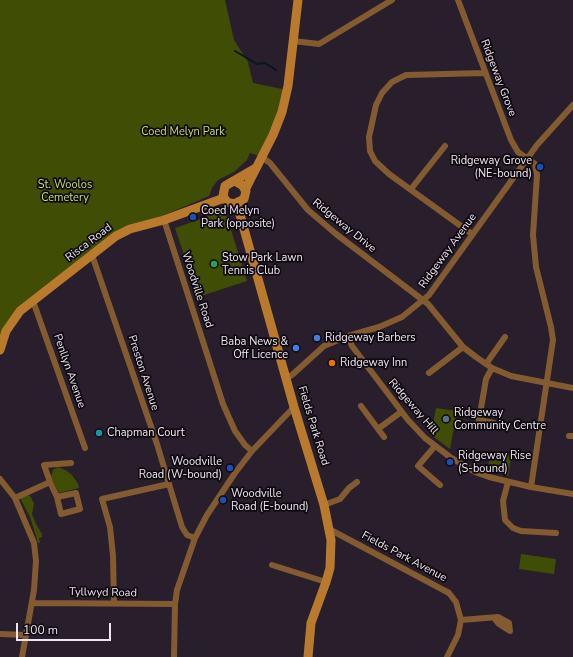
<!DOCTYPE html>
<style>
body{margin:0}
#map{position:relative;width:573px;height:657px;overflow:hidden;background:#291e2c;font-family:"Nunito Sans",sans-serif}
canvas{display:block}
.scale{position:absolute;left:16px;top:623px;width:95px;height:18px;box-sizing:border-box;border:2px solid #ede5ef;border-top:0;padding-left:5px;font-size:12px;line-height:14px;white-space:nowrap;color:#ede5ef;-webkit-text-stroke:3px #0f0a10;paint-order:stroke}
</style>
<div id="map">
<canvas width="573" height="657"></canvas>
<div class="scale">100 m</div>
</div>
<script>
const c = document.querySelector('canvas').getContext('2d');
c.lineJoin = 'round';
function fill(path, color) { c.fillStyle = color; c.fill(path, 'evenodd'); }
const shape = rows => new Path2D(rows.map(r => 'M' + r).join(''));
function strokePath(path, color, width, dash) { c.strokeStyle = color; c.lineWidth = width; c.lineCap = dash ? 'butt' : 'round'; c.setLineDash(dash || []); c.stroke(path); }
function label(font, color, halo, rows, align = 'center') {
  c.font = font + ' "Nunito Sans",sans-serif'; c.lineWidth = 3.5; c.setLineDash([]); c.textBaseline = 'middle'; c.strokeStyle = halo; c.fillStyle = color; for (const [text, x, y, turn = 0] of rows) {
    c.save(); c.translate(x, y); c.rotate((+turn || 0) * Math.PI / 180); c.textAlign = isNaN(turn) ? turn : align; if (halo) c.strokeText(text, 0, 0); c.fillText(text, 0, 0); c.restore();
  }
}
fill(shape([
 [0,0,225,0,234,40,248,62,253,83,287,90,262,157,250,153,247,160,234,172,218,180,212,188,209,196,127,231,20,311,0,348],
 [226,214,247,281,198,297,175,228,212,215],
 [436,408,457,411,450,449,431,435],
 [494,451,512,454,508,476,488,470,489,460,493,457],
 [58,467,67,471,72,475,78,484,79,488,59,493,51,477,53,470],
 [26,495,30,496,34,503,32,514,36,524,42,534,42,537,39,538,40,543,38,543,30,517,20,498],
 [521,554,556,559,554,574,519,569]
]), '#404d04');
strokePath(shape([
 [235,51,257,64,265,63,276,70]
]), '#071819', 2);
strokePath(shape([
 [458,0,511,140,518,152,535,164,537,175,533,235,536,267,551,327,553,340,531,487],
 [293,41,319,44,392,0],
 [262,157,270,163,308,210,336,234,428,304,463,347,476,357,492,368,511,376,573,388],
 [411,189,445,146],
 [164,220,223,404,235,431,245,445,252,451],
 [472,234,389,174,375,161,370,151,369,137,376,105,382,93,392,82,406,75,485,73],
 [92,255,157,444,182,527,187,535,195,538],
 [33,301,85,448],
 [348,336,352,346,408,420,425,438,450,457,475,472,489,477,531,487,573,494],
 [486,364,505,337],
 [492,368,486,379,479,420,494,423],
 [429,373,463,347],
 [286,378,292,375,324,346,348,336,379,327,402,317,429,295,537,145,573,105],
 [361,406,378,429],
 [569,436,573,436],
 [384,437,378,429,401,412],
 [435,446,418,466,440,485],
 [0,479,15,498,34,543,36,561,34,590,22,657],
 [50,482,44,465,71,463],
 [508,482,503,501,505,520,513,528,521,531,556,533],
 [15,498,50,482,57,497,61,514,80,509,76,493,57,497],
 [324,505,340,499,349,488,357,482],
 [329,529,449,593,456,602,461,620,458,635,447,657],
 [272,565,326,582],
 [114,602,113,556,110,527,102,499,169,484],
 [32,603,175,604],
 [461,620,498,617,509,623,510,631,499,624,494,618],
 [0,634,26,635],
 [174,657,175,604,177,590,195,538,207,515,235,473,252,451,294,407]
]), '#835b30', 6);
strokePath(shape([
 [235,181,242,185,246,191,244,199,234,204,227,202,223,196,225,186,256,168],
 [245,190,273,135,282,112,288,86,298,0],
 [237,204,294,407,324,505,331,540,330,568,326,582,311,623,308,657],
 [0,350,6,331,20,311,116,236,130,229,164,220,224,198]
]), '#ba7a2e', 9);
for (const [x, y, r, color] of [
 [540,167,4,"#1a4fb4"],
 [193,217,4,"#1a4fb4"],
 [214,264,4,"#2e9e5b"],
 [317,338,4,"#3f7fe0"],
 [296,348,4,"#3f7fe0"],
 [332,363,4,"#e8710a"],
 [446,419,4,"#5c6f8a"],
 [99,433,4,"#0f9aa8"],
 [450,462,4,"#1a4fb4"],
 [230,468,4,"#1a4fb4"],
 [223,500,4,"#1a4fb4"]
]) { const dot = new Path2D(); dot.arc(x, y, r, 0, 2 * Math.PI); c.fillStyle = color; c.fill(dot); strokePath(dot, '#0f0a10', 1.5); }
label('11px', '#ede5ef', '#0f0a10', [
 ["Ridgeway Grove",498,78,69],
 ["Ridgeway Drive",344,226,39],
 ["Risca Road",89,243,-37],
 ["Ridgeway Avenue",448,251,-54],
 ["Woodville Road",197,290,72],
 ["Penllyn Avenue",69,371,71],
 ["Preston Avenue",143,373,72],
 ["Ridgeway Hill",413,407,49],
 ["Fields Park Road",313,426,73],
 ["Fields Park Avenue",404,557,28],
 ["Tyllwyd Road",103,593,1]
]);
label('11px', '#c3dd68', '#0f0a10', [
 ["Coed Melyn Park",183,132],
 ["St. Woolos",65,185],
 ["Cemetery",65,198]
]);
label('11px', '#ede5ef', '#0f0a10', [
 ["Ridgeway Grove",532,161,"right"],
 ["(NE-bound)",532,174,"right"],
 ["Coed Melyn",201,211],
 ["Park (opposite)",201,224],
 ["Stow Park Lawn",222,258],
 ["Tennis Club",222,271],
 ["Ridgeway Barbers",325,338],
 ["Baba News &",288,342,"right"],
 ["Off Licence",288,355,"right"],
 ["Ridgeway Inn",340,363],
 ["Ridgeway",454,413],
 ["Community Centre",454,426],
 ["Chapman Court",107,433],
 ["Ridgeway Rise",458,456],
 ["(S-bound)",458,469],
 ["Woodville",222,462,"right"],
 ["Road (W-bound)",222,475,"right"],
 ["Woodville",231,494],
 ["Road (E-bound)",231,507]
], 'left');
</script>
